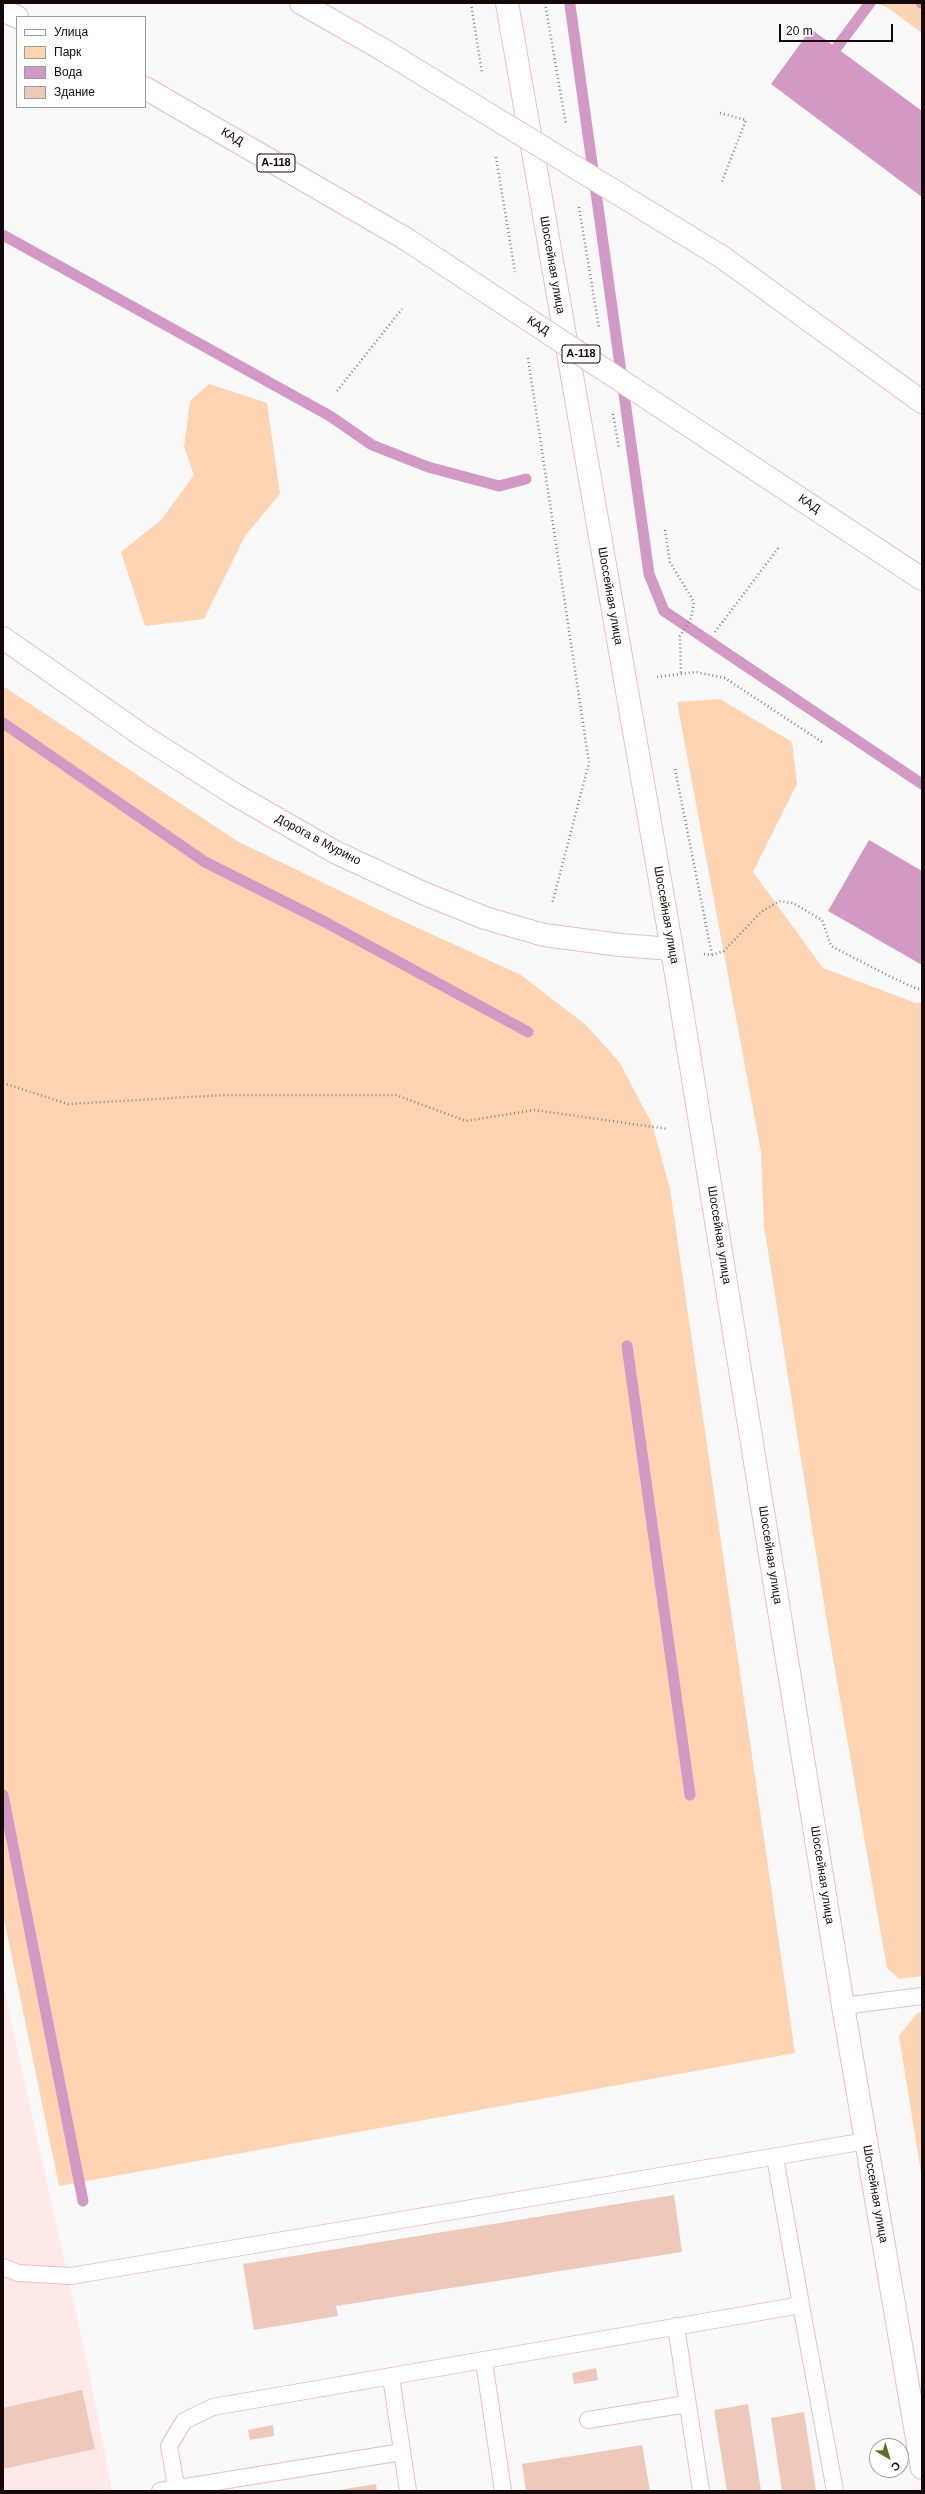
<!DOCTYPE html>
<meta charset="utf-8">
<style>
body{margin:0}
#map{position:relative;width:925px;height:2494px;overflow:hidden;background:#f9f9f9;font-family:Helvetica,sans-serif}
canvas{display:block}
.frame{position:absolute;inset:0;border:4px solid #150808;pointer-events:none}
.legend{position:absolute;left:16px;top:16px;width:130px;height:92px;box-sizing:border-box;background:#fff;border:1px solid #a19c9c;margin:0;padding:5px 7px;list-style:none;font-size:12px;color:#150808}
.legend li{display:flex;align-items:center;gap:8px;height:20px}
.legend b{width:20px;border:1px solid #a19c9c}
.north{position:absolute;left:869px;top:2438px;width:40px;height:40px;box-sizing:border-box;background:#fff;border:1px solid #a19c9c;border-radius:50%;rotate:142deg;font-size:11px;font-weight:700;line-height:16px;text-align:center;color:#150808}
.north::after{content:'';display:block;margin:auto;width:14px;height:18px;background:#5a7021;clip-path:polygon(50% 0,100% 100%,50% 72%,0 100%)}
.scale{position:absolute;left:779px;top:24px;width:114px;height:18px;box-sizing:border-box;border:2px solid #150808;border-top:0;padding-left:5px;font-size:12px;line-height:14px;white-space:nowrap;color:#150808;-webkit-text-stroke:3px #fff;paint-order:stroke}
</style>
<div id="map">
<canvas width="925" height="2494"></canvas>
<div class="frame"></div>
<ul class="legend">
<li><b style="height:5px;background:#fff"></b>Улица</li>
<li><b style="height:11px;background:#ffd4b3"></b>Парк</li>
<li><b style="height:11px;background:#d199c3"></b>Вода</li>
<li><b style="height:11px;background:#eec8bb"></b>Здание</li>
</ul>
<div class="north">С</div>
<div class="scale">20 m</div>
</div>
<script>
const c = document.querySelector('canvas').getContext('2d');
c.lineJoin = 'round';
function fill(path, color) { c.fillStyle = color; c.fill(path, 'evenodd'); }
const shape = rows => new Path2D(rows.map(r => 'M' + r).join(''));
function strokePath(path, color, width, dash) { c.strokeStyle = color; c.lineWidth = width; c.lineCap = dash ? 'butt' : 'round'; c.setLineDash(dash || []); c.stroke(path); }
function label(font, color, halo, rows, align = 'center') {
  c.font = font + ' Helvetica,sans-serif'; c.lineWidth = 3; c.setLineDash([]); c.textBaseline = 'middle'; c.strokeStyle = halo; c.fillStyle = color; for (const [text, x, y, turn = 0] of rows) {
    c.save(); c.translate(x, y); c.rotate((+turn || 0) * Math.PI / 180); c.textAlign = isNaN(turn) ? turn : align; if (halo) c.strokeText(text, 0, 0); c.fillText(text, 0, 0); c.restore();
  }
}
fill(shape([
 [3,1985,91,2381,112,2491,3,2491]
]), '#fee9e9');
fill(shape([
 [876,3,922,3,922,33,888,8],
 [209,384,267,403,280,494,245,536,204,619,145,626,121,552,161,520,194,475,184,447,190,401],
 [3,686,237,841,394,917,521,975,586,1025,620,1063,652,1124,670,1189,795,2053,59,2186,3,1914],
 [720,699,792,742,797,784,753,872,823,968,916,1003,922,1002,922,1976,899,1979,887,1968,883,1946,829,1635,764,1226,761,1152,677,702],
 [922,2012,922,2179,899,2036,917,2013]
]), '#ffd4b3');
fill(shape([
 [811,29,922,111,922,197,771,84],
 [869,840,922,871,922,965,828,911]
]), '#d199c3');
strokePath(shape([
 [921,3,922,3],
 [570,5,649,574,664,611,922,784],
 [828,59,870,3],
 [3,235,330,416,372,445,428,467,499,486,526,479],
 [3,723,205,862,325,922,528,1032],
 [627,1346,690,1795],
 [3,1795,83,2201]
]), '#d199c3', 11);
fill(shape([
 [674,2195,682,2252,336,2306,338,2316,254,2330,243,2264],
 [596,2368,598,2380,574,2384,572,2373],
 [82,2390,95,2449,3,2469,3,2408],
 [748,2404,761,2491,727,2491,714,2410],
 [804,2412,816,2491,782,2491,771,2418],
 [273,2425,274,2436,250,2440,248,2430],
 [642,2445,650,2491,526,2491,522,2464],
 [376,2484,377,2491,339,2491,339,2490]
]), '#eec8bb');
const service = shape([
 [843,2006,922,1996],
 [775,2157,801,2305],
 [3,2267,18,2273,71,2276,866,2141],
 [676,2326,701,2491],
 [484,2361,503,2491],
 [391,2377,408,2491],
 [588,2420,687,2404],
 [160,2491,402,2452],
 [177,2491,169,2446,184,2421,213,2407,801,2305,835,2491]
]);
const tertiary = shape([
 [3,638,143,736,234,794,335,852,423,893,485,918,544,935,620,945,672,949]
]);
const secondary = shape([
 [507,3,672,949,843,2006,922,2468]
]);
const motorway = shape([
 [301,3,380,48],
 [3,10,17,17],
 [145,88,406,239],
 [722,257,922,402],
 [755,469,922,579]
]);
strokePath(service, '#e7bebe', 18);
strokePath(tertiary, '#e7bebe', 24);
strokePath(secondary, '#e7bebe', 24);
strokePath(motorway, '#e7bebe', 24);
strokePath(shape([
 [471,3,482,73],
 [545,3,566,125],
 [720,113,746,120,721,184],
 [496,157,515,272],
 [579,207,599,328],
 [528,358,589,763,552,904],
 [337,391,402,309],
 [613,414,619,448],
 [665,530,670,562,694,602,691,618,680,636,681,674],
 [715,632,779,547],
 [657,677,696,672,725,678,822,742],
 [675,769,712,955],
 [704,954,712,955,724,951,761,912,779,901,793,903,822,920,831,946,887,975,917,989,922,989],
 [3,1083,68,1104,225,1095,396,1095,466,1121,534,1110,668,1129]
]), '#898383', 2.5, [1, 3]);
strokePath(service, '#fff', 16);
strokePath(tertiary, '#fff', 22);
strokePath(secondary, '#fff', 22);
strokePath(motorway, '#fff', 22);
const motorwayBridge = shape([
 [380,48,722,257],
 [406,239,755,469]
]);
strokePath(motorwayBridge, '#e7bebe', 24, []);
strokePath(motorwayBridge, '#fff', 22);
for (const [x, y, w] of [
 [276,163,38],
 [581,354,38]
]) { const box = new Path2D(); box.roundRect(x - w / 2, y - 9, w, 18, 3); c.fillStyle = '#fff'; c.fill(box); strokePath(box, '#150808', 1); }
label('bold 11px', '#150808', null, [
 ["А-118",276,163],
 ["А-118",581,354]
]);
label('12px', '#150808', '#fff', [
 ["КАД",232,137,30],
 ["Шоссейная улица",552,265,80],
 ["КАД",538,326,33],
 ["КАД",809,504,34],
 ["Шоссейная улица",610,596,80],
 ["Дорога в Мурино",318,840,28],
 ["Шоссейная улица",666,915,80],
 ["Шоссейная улица",719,1235,81],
 ["Шоссейная улица",770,1555,81],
 ["Шоссейная улица",822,1875,81],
 ["Шоссейная улица",875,2194,80]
]);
</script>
